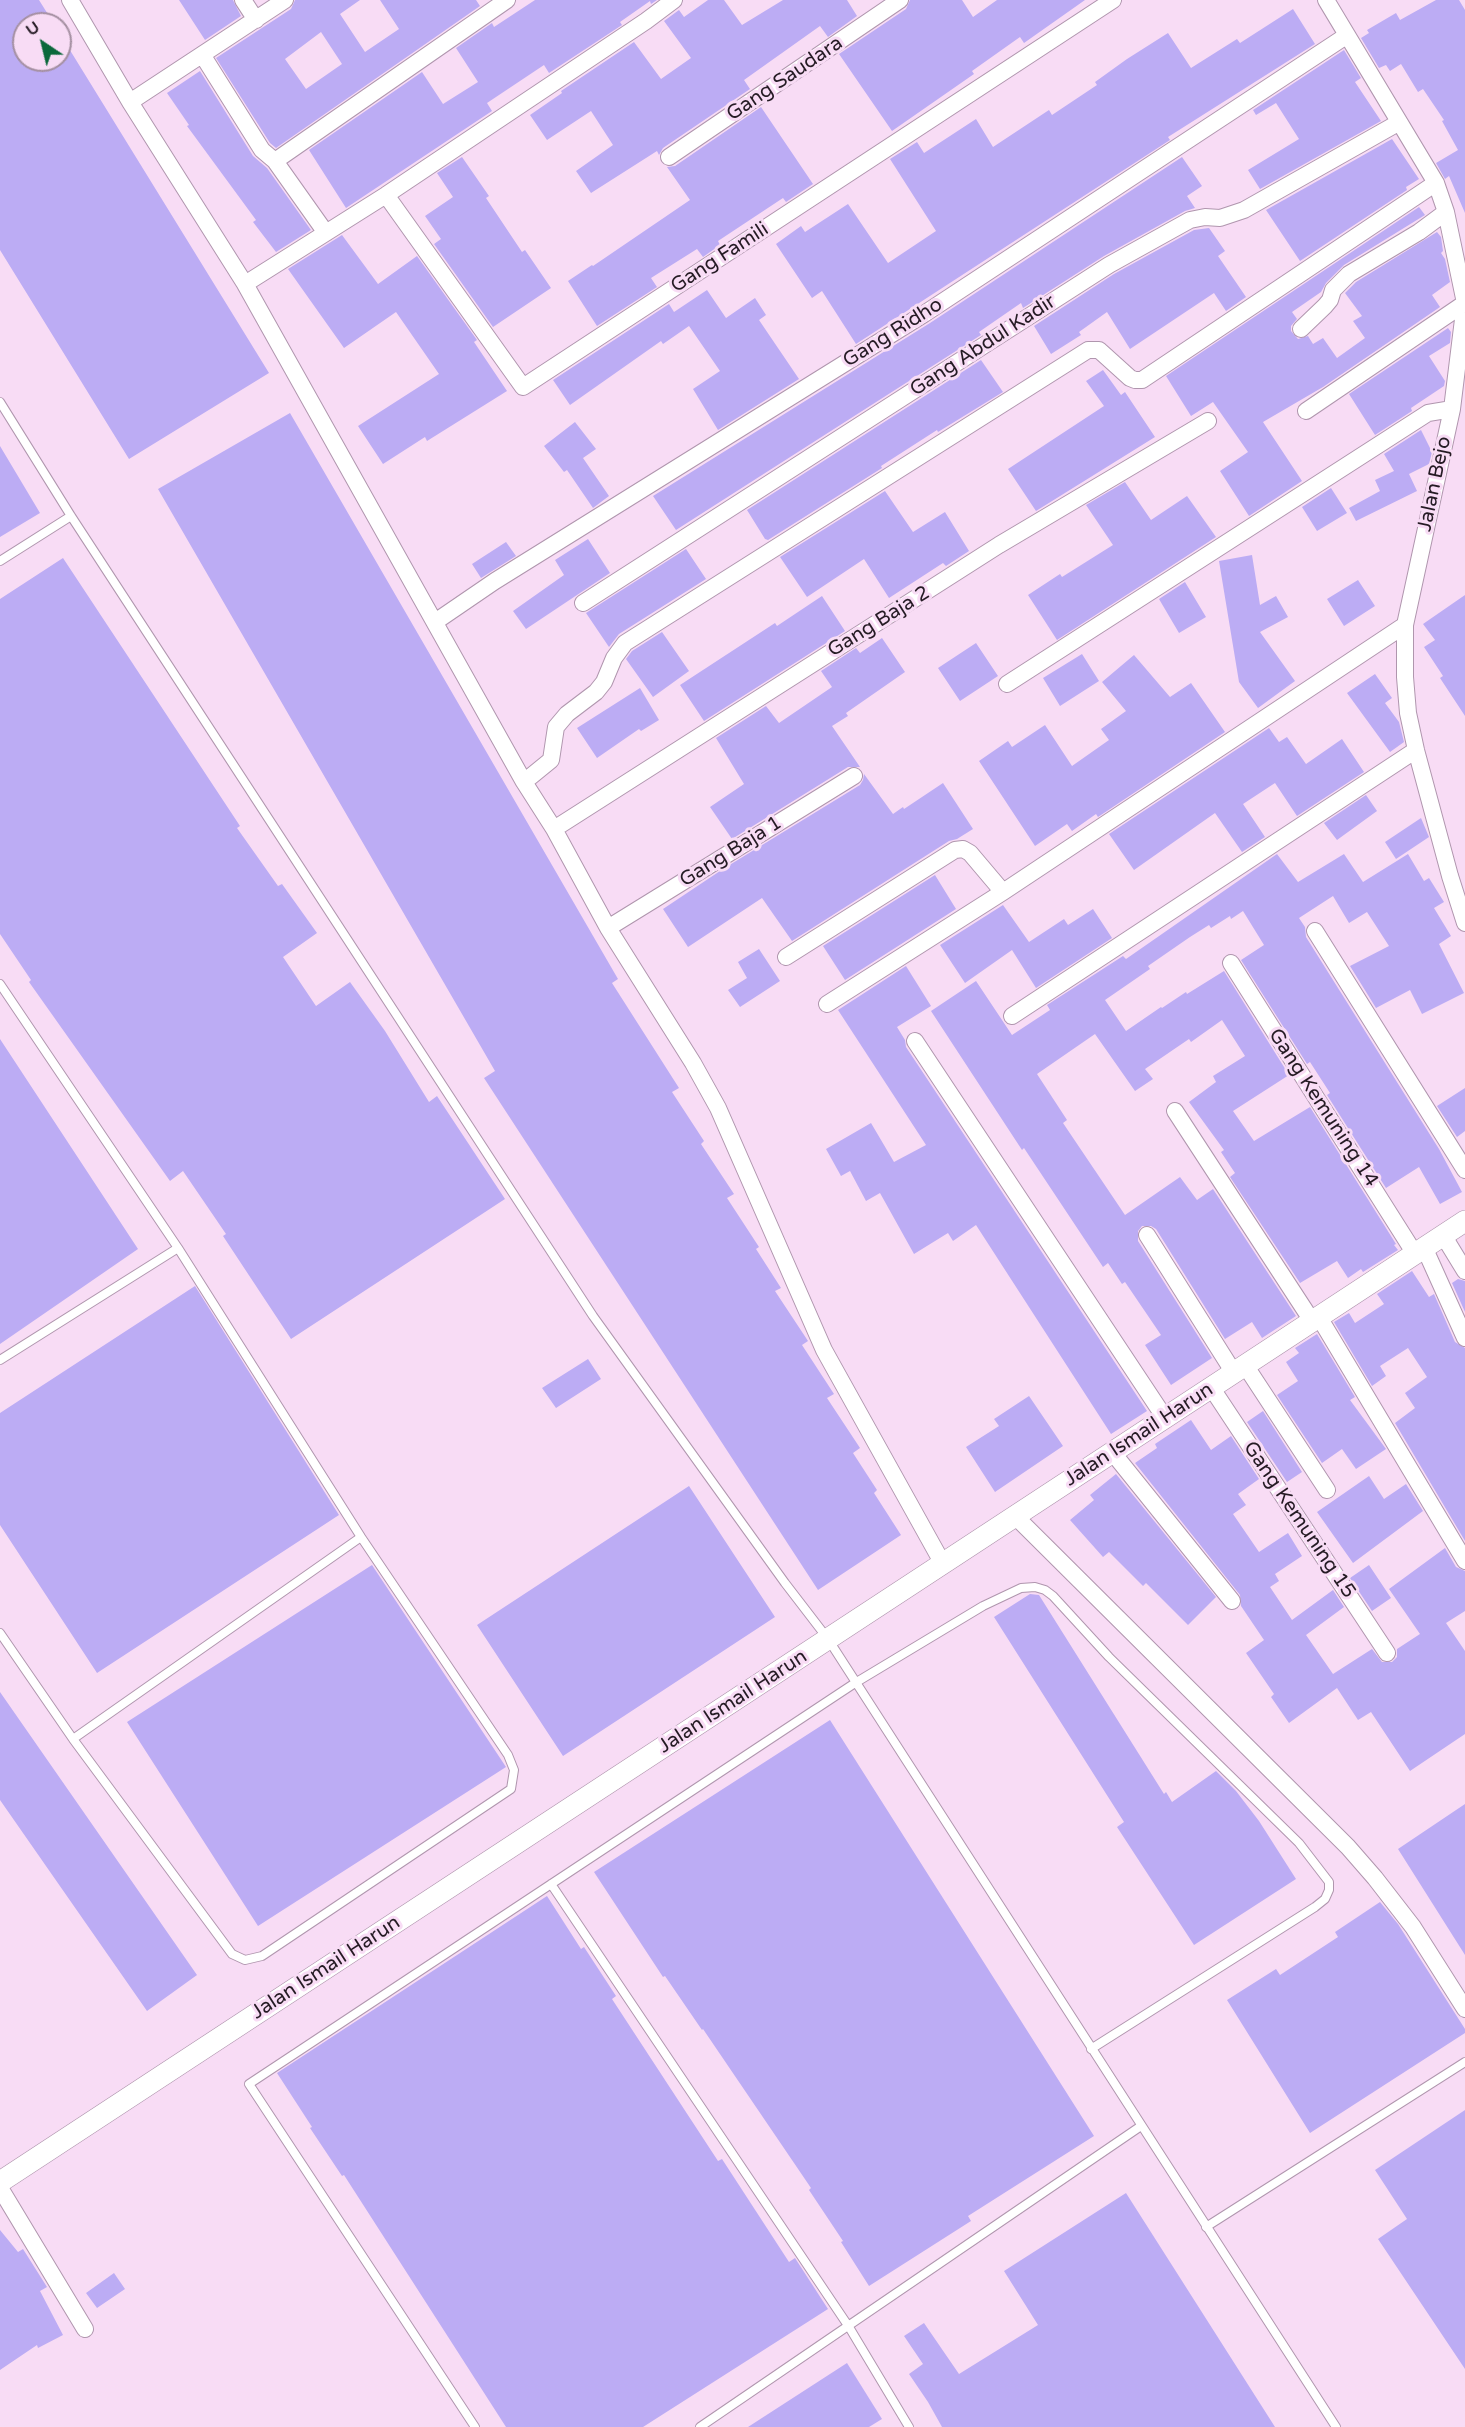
<!DOCTYPE html>
<style>
body{margin:0}
#map{position:relative;width:1465px;height:2427px;overflow:hidden;background:#f8dcf5;font-family:"Varela Round",sans-serif}
canvas{display:block}
.north{position:absolute;left:12px;top:12px;width:60px;height:60px;box-sizing:border-box;background:#f8dcf5;border:2px solid #a48fa1;border-radius:50%;rotate:325deg;font-size:16px;font-weight:700;line-height:24px;text-align:center;color:#251b24}
.north::after{content:'';display:block;margin:auto;width:21px;height:27px;background:#0b683b;clip-path:polygon(50% 0,100% 100%,50% 72%,0 100%)}
</style>
<div id="map">
<canvas width="1465" height="2427"></canvas>
<div class="north">U</div>
</div>
<script>
const c = document.querySelector('canvas').getContext('2d');
c.lineJoin = 'round';
function fill(path, color) { c.fillStyle = color; c.fill(path, 'evenodd'); }
const shape = rows => new Path2D(rows.map(r => 'M' + r).join(''));
function strokePath(path, color, width, dash) { c.strokeStyle = color; c.lineWidth = width; c.lineCap = dash ? 'butt' : 'round'; c.setLineDash(dash || []); c.stroke(path); }
function label(font, color, halo, rows, align = 'center') {
  c.font = font + ' "Varela Round",sans-serif'; c.lineWidth = 6; c.setLineDash([]); c.textBaseline = 'middle'; c.strokeStyle = halo; c.fillStyle = color; for (const [text, x, y, turn = 0] of rows) {
    c.save(); c.translate(x, y); c.rotate((+turn || 0) * Math.PI / 180); c.textAlign = isNaN(turn) ? turn : align; if (halo) c.strokeText(text, 0, 0); c.fillText(text, 0, 0); c.restore();
  }
}
fill(shape([
 [0,0,39,0,54,24,24,24,24,60,60,60,60,34,269,373,129,459,0,250],
 [179,0,233,0,241,16,205,40],
 [295,0,360,0,340,14,365,52,399,29,380,0,476,0,480,6,276,148,270,143,216,58,291,9],
 [321,32,342,64,306,89,285,59],
 [535,0,657,0,651,4,650,1,620,22,622,25,549,73,544,65,487,103,492,111,346,208,309,150,422,72,443,104,478,82,456,48,492,23,494,27],
 [708,0,724,0,742,25,783,0,847,0,857,16,828,37,820,26,744,80,750,89,663,148,659,155,657,151,591,193,576,171,613,145,591,111,547,140,530,115,562,93,561,91,634,42,661,79,691,58,664,21,679,10,684,17],
 [910,0,962,0,973,17,997,0,1085,0,1024,43,1020,37,972,71,974,74,892,131,839,54,906,9],
 [1436,0,1459,0,1465,10,1465,213,1449,176,1445,179,1436,163,1458,150,1442,121,1444,120,1423,89,1418,92,1401,64,1390,71,1386,65,1379,68,1361,38,1369,33,1367,30,1396,13,1400,20],
 [1293,9,1315,44,1168,137,1170,140,856,344,822,291,812,298,776,244,801,226,805,232,848,204,888,263,936,231,890,159,917,142,924,153,976,119,993,147,1049,110,1052,115,1097,85,1095,82,1127,59,1168,33,1191,68,1237,39,1240,43],
 [1344,50,1361,78,1355,82,1381,121,1260,189,1248,170,1299,139,1276,103,1256,115,1253,110],
 [200,71,253,156,267,168,311,230,276,252,253,222,256,220,187,126,189,125,167,93],
 [761,107,813,184,786,202,783,198,718,241,720,245,703,257,697,249,651,278,657,287,597,326,568,281,592,265,593,266,690,200,667,167,675,166],
 [1392,139,1419,179,1406,187,1407,190,1300,261,1266,210],
 [462,157,489,196,486,198,522,252,525,250,551,288,493,327,434,244,441,239,425,216,453,197,437,173],
 [1182,157,1202,186,1187,196,1195,208,1185,211,1104,256,1023,308,1021,303,979,332,981,335,676,530,653,496,930,323],
 [1419,207,1425,215,1344,265,1326,283,1321,292,1292,312,1297,319,1291,326,1291,331,1298,339,1308,336,1313,344,1323,338,1337,358,1365,338,1353,321,1362,316,1345,293,1356,282,1437,232,1441,237,1443,251,1441,253,1445,259,1450,282,1432,295,1440,307,1323,387,1263,422,1302,481,1249,516,1220,471,1248,452,1213,402,1191,416,1166,376],
 [1209,228,1225,251,1218,256,1246,297,1226,311,1214,293,1130,349,1107,312,1079,332,1081,335,1051,354,1034,326,1114,274,1194,230],
 [342,235,378,284,417,256,477,340,474,342,507,391,427,441,425,437,383,464,358,426,439,374,396,312,344,348,288,269],
 [707,290,726,318,755,298,766,315,759,320,799,379,718,430,693,389,720,371,689,326,663,344,661,341,570,405,553,380,669,304,674,312],
 [1448,328,1451,332,1450,343,1429,356,1445,381,1444,386,1411,408,1412,411,1375,435,1349,394],
 [981,360,1003,392,938,432,937,430,881,466,882,468,768,540,765,539,747,510],
 [1103,370,1121,395,1125,392,1155,437,1036,511,1008,469,1104,406,1086,381],
 [290,413,618,979,612,983,679,1088,672,1092,704,1141,701,1144,734,1194,727,1198,759,1247,756,1249,781,1288,775,1291,808,1341,802,1345,834,1394,827,1398,860,1448,853,1453,877,1490,874,1493,901,1535,818,1590,484,1078,495,1071,158,489],
 [575,422,596,449,583,458,609,496,593,508,567,470,564,472,544,446],
 [1421,430,1432,452,1429,464,1409,474,1417,491,1356,521,1349,508,1380,491,1375,480,1394,471,1384,454],
 [0,446,40,513,0,537],
 [1125,482,1151,520,1187,496,1216,537,1057,640,1028,595,1060,574,1062,577,1113,545,1086,505],
 [1331,488,1347,513,1317,531,1302,507],
 [885,491,913,532,945,512,969,551,946,566,943,563,889,598,864,559,807,597,780,557],
 [588,539,610,573,526,629,513,611,564,575,555,560],
 [506,542,516,556,481,578,472,564],
 [686,549,706,579,619,634,609,647,586,613],
 [1252,555,1260,605,1276,596,1288,617,1260,632,1295,681,1258,708,1239,682,1219,561],
 [63,558,240,826,237,828,278,886,282,884,317,933,283,957,316,1006,350,982,385,1031,429,1102,437,1096,505,1199,291,1339,223,1236,226,1234,183,1171,170,1181,29,982,31,980,0,934,0,599],
 [1358,580,1375,606,1344,626,1327,599],
 [1185,582,1206,617,1179,633,1159,599],
 [1465,595,1465,716,1440,678,1443,676,1424,647,1435,640,1423,624],
 [822,596,845,631,704,721,680,685,775,623,777,626],
 [662,632,689,671,653,697,626,659,632,651],
 [882,638,905,672,846,713,848,716,832,726,860,767,848,767,732,839,710,807,744,784,716,738,766,706,779,723,832,687,821,671,856,648,860,653],
 [976,643,998,676,960,701,938,668],
 [1082,654,1099,681,1060,706,1043,678],
 [1134,655,1170,697,1191,683,1225,732,1098,817,1096,814,1072,831,1067,824,1035,846,979,761,1008,741,1012,747,1045,725,1072,766,1109,740,1101,729,1126,711,1102,682],
 [1375,674,1392,698,1385,703,1399,722,1404,742,1390,752,1347,693],
 [640,688,659,720,641,731,639,729,597,758,577,728],
 [1269,728,1279,742,1287,737,1306,764,1342,739,1364,772,1297,816,1275,783,1243,804,1265,837,1242,852,1215,813,1134,870,1109,834],
 [864,774,893,814,903,807,904,809,943,783,973,829,957,839,949,841,792,941,762,898,688,947,663,909,723,869,860,785,863,780],
 [1366,795,1377,811,1337,840,1324,823],
 [1421,818,1429,837,1396,859,1385,842],
 [1277,854,1298,882,1344,854,1363,882,1408,854,1424,881,1429,878,1444,902,1434,908,1451,936,1439,944,1464,993,1422,1014,1410,990,1376,1008,1350,966,1389,946,1367,912,1349,923,1333,896,1299,918,1305,927,1306,937,1439,1149,1462,1192,1440,1204,1419,1167,1386,1188,1327,1095,1330,1093,1310,1062,1307,1064,1241,960,1264,945,1243,911,1231,919,1230,916,1211,928,1209,925,1190,937,1148,966,1150,969,1105,1000,1126,1031,1161,1007,1162,1008,1186,992,1187,994,1224,971,1289,1075,1233,1111,1254,1141,1310,1107,1396,1244,1394,1245,1398,1250,1363,1272,1361,1269,1348,1278,1337,1261,1300,1283,1230,1177,1235,1173,1221,1152,1224,1150,1189,1102,1216,1082,1213,1076,1245,1056,1222,1020,1191,1042,1189,1039,1145,1069,1153,1079,1135,1091,1095,1034,1037,1074,1067,1120,1063,1123,1125,1215,1180,1177,1197,1200,1213,1189,1296,1316,1262,1338,1252,1322,1225,1339,1156,1229,1151,1226,1142,1226,1138,1231,1138,1241,1212,1358,1171,1385,1145,1345,1161,1335,1125,1282,1122,1284,1108,1263,1103,1267,1024,1148,1022,1150,931,1011,976,981,1012,1035,1050,1010,1047,1005,1123,956,1126,959],
 [935,875,956,909,845,980,823,946],
 [1003,905,1029,942,1064,919,1068,925,1093,909,1112,938,1036,988,1012,950,965,983,940,945],
 [759,949,780,981,740,1007,728,990,747,978,738,962],
 [906,966,931,1006,897,1027,905,1040,906,1047,1147,1411,1111,1434,976,1225,953,1241,948,1233,914,1254,880,1193,866,1201,850,1171,841,1176,826,1149,871,1123,894,1162,926,1145,838,1010],
 [0,1039,138,1249,0,1344],
 [1465,1088,1465,1131,1457,1137,1437,1106],
 [1412,1271,1429,1297,1434,1294,1455,1342,1465,1348,1465,1541,1395,1423,1415,1408,1405,1393,1427,1377,1408,1348,1380,1366,1386,1376,1372,1386,1334,1322,1349,1313,1355,1323,1384,1304,1377,1294],
 [1458,1279,1465,1281,1465,1312,1452,1283],
 [195,1286,339,1515,97,1673,0,1525,0,1413],
 [1317,1334,1355,1397,1350,1400,1386,1449,1356,1469,1342,1449,1322,1463,1277,1395,1298,1381,1286,1362,1299,1353,1295,1348],
 [588,1359,601,1379,556,1408,542,1388],
 [1029,1396,1063,1446,995,1492,966,1447,999,1426,994,1419],
 [1263,1411,1302,1472,1287,1482,1247,1422],
 [1191,1420,1211,1450,1231,1436,1259,1479,1238,1494,1246,1505,1233,1514,1259,1552,1288,1533,1302,1556,1275,1574,1279,1581,1270,1587,1292,1620,1333,1590,1344,1607,1306,1635,1333,1674,1372,1649,1382,1662,1392,1662,1397,1657,1397,1649,1420,1634,1389,1589,1445,1548,1456,1567,1465,1571,1465,1611,1446,1623,1465,1651,1465,1734,1410,1771,1371,1712,1358,1720,1337,1688,1289,1723,1271,1697,1274,1694,1246,1653,1264,1640,1241,1606,1240,1595,1135,1463,1157,1448,1155,1444],
 [1116,1474,1216,1597,1188,1625,1146,1583,1143,1586,1109,1552,1103,1557,1070,1520,1094,1500,1090,1495],
 [1369,1476,1384,1499,1406,1484,1423,1511,1353,1563,1317,1512],
 [689,1486,775,1617,563,1756,477,1625],
 [372,1565,506,1767,258,1926,127,1722],
 [1369,1565,1391,1598,1372,1611,1350,1578],
 [1030,1594,1039,1595,1164,1794,1166,1792,1172,1802,1216,1771,1236,1791,1259,1821,1296,1879,1194,1945,1117,1827,1124,1822,994,1617],
 [0,1692,197,1975,147,2011,0,1800],
 [830,1720,1094,2136,968,2216,971,2221,869,2286,841,2242,843,2241,809,2190,811,2188,703,2029,702,2030,665,1976,663,1977,594,1872],
 [1465,1804,1465,1955,1398,1849],
 [547,1896,581,1949,584,1947,616,1996,612,1999,718,2161,722,2159,789,2262,795,2258,828,2309,643,2427,506,2427,344,2175,342,2176,310,2128,312,2127,277,2073],
 [1380,1902,1398,1924,1465,2029,1465,2033,1310,2133,1227,2000,1276,1969,1280,1975,1338,1937,1335,1932],
 [1465,2110,1465,2369,1378,2239,1407,2219,1375,2170],
 [1126,2193,1275,2427,942,2427,928,2402,909,2374,923,2364,904,2336,924,2323,959,2374,1038,2325,1004,2271],
 [0,2230,18,2252,23,2249,47,2287,40,2291,63,2335,38,2348,37,2345,0,2370],
 [114,2273,125,2289,97,2308,86,2293],
 [847,2363,882,2419,869,2427,748,2427]
]), '#bcacf4');
const service = shape([
 [0,402,71,516,593,1316,785,1583,828,1639,1336,2427],
 [0,561,71,516],
 [0,984,178,1248,361,1537,508,1755,514,1770,511,1789,262,1956,245,1960,232,1954,73,1739,0,1633],
 [0,1360,178,1248],
 [73,1739,361,1537],
 [551,1884,849,2327,909,2427],
 [1206,2227,1465,2062],
 [475,2427,249,2084,855,1683,983,1606,1021,1588,1035,1587,1045,1590,1053,1596,1109,1657,1299,1843,1329,1882,1329,1890,1325,1899,1315,1907,1091,2049],
 [700,2427,1141,2126]
]);
const minor = shape([
 [70,0,130,102,245,284,524,782,554,829,608,928,693,1063,718,1108,824,1350,943,1564],
 [243,0,256,20],
 [1326,0,1436,183,1446,212,1465,303,1452,409,1405,625,1405,677,1408,713,1416,750,1450,876,1465,923],
 [203,56,262,150,275,161,507,0],
 [130,102,285,0],
 [669,157,900,0],
 [275,161,326,233],
 [386,195,523,387,1113,0],
 [245,284,386,195,646,21,674,0],
 [1301,329,1325,306,1330,300,1333,290,1349,274,1419,232,1446,212],
 [1306,411,1465,303],
 [583,603,1109,265,1190,220,1205,217,1220,218,1244,210,1398,123],
 [435,622,495,581,924,314,1346,36],
 [1007,684,1428,413,1452,409],
 [524,782,551,760,556,727,567,714,596,692,604,682,614,658,625,643,1088,350,1099,350,1130,378,1135,380,1142,380,1436,183],
 [554,829,999,545,1208,421],
 [608,928,854,776],
 [1315,931,1465,1170],
 [786,957,955,850,963,849,970,853,1003,892],
 [1231,963,1415,1254],
 [827,1004,1003,892,1405,625],
 [1012,1016,1416,750],
 [915,1041,1165,1418],
 [1175,1111,1312,1321],
 [1147,1235,1234,1373],
 [1443,1235,1465,1271],
 [1424,1247,1465,1338],
 [1319,1317,1465,1561],
 [1245,1365,1327,1490],
 [1211,1387,1387,1653],
 [1113,1453,1232,1601],
 [1015,1516,1348,1847,1375,1878,1413,1927,1465,2009],
 [0,2188,85,2329]
]);
const tertiary = shape([
 [0,2182,1465,1221]
]);
strokePath(service, '#b096ae', 10);
strokePath(minor, '#b096ae', 18);
strokePath(tertiary, '#b096ae', 22);
strokePath(service, '#fff', 8);
strokePath(minor, '#fff', 16);
strokePath(tertiary, '#fff', 21);
label('20px', '#251b24', '#f8dcf5', [
 ["Gang Saudara",785,79,-34],
 ["Gang Famili",720,258,-33],
 ["Gang Ridho",893,333,-32],
 ["Gang Abdul Kadir",983,346,-33],
 ["Jalan Bejo",1435,484,-78],
 ["Gang Baja 2",879,622,-32],
 ["Gang Baja 1",731,852,-32],
 ["Gang Kemuning 14",1323,1108,57],
 ["Jalan Ismail Harun",1139,1435,-33],
 ["Gang Kemuning 15",1299,1520,56],
 ["Jalan Ismail Harun",733,1702,-33],
 ["Jalan Ismail Harun",326,1968,-33]
]);
</script>
